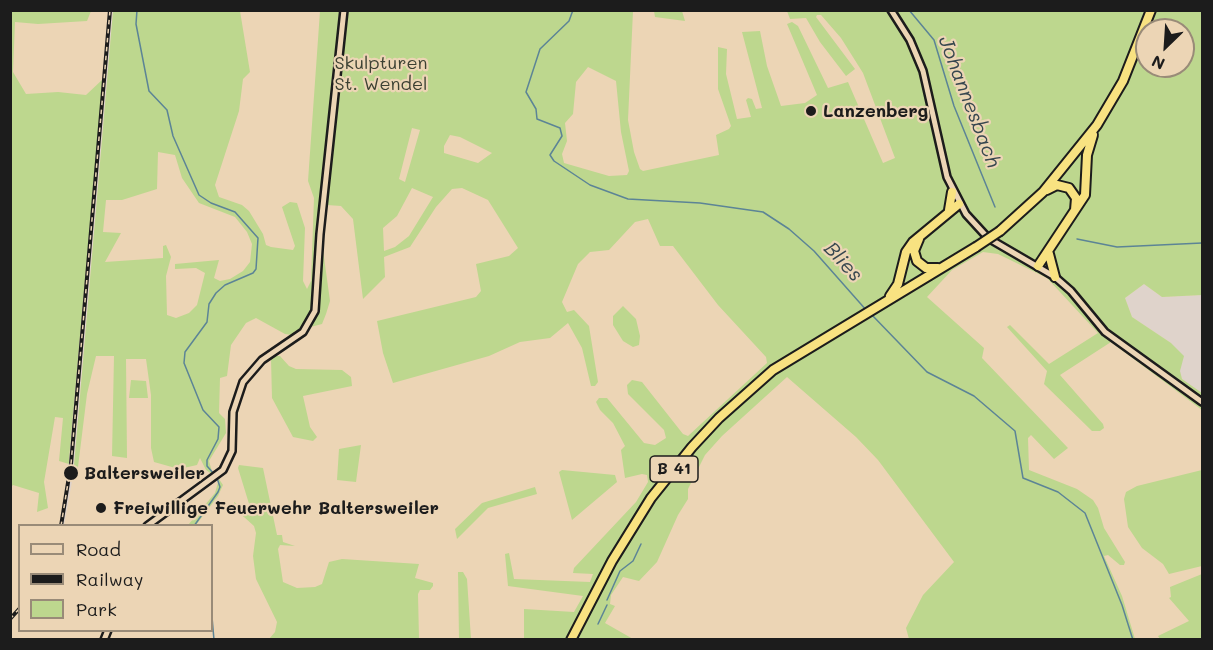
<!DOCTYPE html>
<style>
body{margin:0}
#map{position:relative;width:1213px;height:650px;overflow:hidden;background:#ecd5b5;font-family:Mali,sans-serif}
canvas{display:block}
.frame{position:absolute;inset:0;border:12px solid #1c1c1c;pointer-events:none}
.legend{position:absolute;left:18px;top:524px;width:195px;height:108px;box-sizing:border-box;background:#ecd5b5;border:2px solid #998b78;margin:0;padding:8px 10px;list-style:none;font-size:18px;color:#1c1c1c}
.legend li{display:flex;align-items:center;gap:12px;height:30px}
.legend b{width:30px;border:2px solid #998b78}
.north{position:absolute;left:1135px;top:18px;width:60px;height:60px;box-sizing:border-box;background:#ecd5b5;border:2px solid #998b78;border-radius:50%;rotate:205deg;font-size:16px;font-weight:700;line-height:24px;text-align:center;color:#1c1c1c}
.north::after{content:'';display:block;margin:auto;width:21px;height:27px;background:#1c1c1c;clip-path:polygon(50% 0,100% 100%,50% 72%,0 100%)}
</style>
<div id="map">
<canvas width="1213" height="650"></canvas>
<div class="frame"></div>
<ul class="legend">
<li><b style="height:8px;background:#ecd5b5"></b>Road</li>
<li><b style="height:8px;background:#1c1c1c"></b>Railway</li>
<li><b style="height:16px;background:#bdd78e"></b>Park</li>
</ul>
<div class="north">N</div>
</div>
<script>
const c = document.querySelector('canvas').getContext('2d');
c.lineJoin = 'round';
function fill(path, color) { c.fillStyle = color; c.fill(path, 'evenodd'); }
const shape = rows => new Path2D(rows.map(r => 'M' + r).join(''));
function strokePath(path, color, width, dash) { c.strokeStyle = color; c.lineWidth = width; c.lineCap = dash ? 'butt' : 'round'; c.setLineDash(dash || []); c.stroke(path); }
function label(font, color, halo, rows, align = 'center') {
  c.font = font + ' Mali,sans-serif'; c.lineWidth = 4.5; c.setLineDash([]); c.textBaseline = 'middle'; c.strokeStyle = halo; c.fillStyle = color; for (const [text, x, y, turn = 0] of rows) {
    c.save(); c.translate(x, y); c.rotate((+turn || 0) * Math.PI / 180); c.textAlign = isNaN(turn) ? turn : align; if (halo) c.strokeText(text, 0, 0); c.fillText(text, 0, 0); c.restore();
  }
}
fill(shape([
 [109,11,113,11,73,476,64,525,60,526,66,494,66,470,69,459],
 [1144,284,1162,297,1202,295,1202,393,1182,379,1171,343,1132,317,1125,298]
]), '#dfd3cb');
fill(shape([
 [11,10,91,11,87,21,38,24,15,22,13,72,26,94,58,92,86,95,103,79,69,459,69,464,59,461,63,418,55,417,44,482,48,508,37,512,39,493,13,485,11,487],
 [113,11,240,11,250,72,243,79,239,111,215,185,219,197,242,205,249,211,263,234,266,245,271,247,293,250,295,246,282,207,290,202,297,203,305,228,303,281,307,289,311,281,314,198,308,181,320,11,633,11,628,120,634,152,640,169,643,171,719,155,716,135,729,129,731,126,718,89,718,47,727,49,726,74,737,119,751,117,746,100,748,98,752,99,756,109,762,108,742,32,760,31,767,66,781,106,805,103,817,95,787,24,792,22,798,26,828,88,848,82,883,163,895,158,863,73,841,38,821,15,817,15,816,17,855,69,846,76,820,42,806,18,790,19,787,11,1202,11,1202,295,1162,297,1144,284,1125,298,1132,317,1171,343,1184,356,1180,371,1182,379,1202,393,1202,410,1111,342,1060,375,1103,424,1104,428,1100,431,1092,431,1044,384,1047,371,1007,327,1010,325,1049,364,1098,333,1047,278,998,254,983,252,952,270,927,297,984,348,982,358,1068,448,1054,459,1031,435,1028,438,1029,470,1077,489,1093,500,1098,508,1104,528,1125,562,1124,565,1120,565,1108,555,1104,556,1122,596,1135,639,909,639,906,628,923,595,954,562,878,460,856,437,787,377,722,436,705,455,688,489,688,499,678,515,657,562,639,581,623,577,611,595,610,604,615,606,605,623,633,639,524,639,524,609,574,612,583,596,508,586,505,554,509,553,514,579,590,582,593,574,573,573,574,568,636,502,648,482,647,475,642,474,625,478,621,450,625,446,613,423,600,410,596,402,599,398,607,398,644,443,655,445,666,438,664,430,628,394,627,385,632,380,642,382,683,434,688,436,767,363,766,357,718,305,673,246,660,246,648,219,635,222,609,250,590,252,578,264,562,302,567,312,574,310,589,326,598,382,595,386,591,386,582,348,568,323,550,338,520,342,489,356,393,383,383,353,377,321,476,297,481,291,476,264,509,256,518,248,488,200,462,188,452,189,436,207,410,247,384,257,385,277,363,299,353,219,341,206,327,205,323,250,330,301,326,314,322,324,295,331,292,335,285,334,256,318,246,323,231,345,227,376,220,378,219,413,225,419,226,433,209,461,213,475,206,470,200,458,197,465,179,469,154,462,151,448,151,395,146,359,126,359,127,458,112,456,114,356,96,356,87,394,78,467,74,466],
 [1147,30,1183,30,1183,66,1147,66],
 [588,67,616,81,621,132,629,171,627,175,609,176,564,163,562,154,567,141,565,123,573,114,576,82],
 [412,128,420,130,405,182,399,179],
 [450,135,460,137,492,153,478,163,444,153,444,146],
 [158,152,175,155,182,178,199,203,235,217,247,232,252,244,250,262,243,271,230,279,220,281,214,278,219,260,175,264,175,269,196,268,205,273,197,305,189,313,176,318,167,315,166,276,171,257,166,245,163,246,163,258,105,262,121,233,103,232,106,200,122,200,157,189],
 [412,188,433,197,409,236,395,247,384,251,383,228,397,216],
 [654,11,682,11,685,21,655,17],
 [623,306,636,319,640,336,639,345,633,347,623,341,613,325,613,316],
 [275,356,280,356,289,366,296,369,342,370,351,377,352,386,303,396,310,427,317,437,313,441,293,437,272,398,271,359],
 [131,380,146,381,148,398,129,398],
 [361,445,356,482,337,480,339,449],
 [239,465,263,468,277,535,282,535,283,542,295,546,280,545,278,549,283,582,297,588,315,587,322,584,329,562,342,559,419,564,415,578,433,583,433,586,430,590,420,590,418,594,419,639,269,639,275,632,277,622,256,579,253,556,256,533,254,526,234,508,234,502,242,508,250,507,238,468],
 [562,470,615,475,617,482,572,520,559,472],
 [1202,470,1202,566,1169,574,1163,564,1142,548,1128,527,1124,499,1126,492,1137,486],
 [219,479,223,485,218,496,196,525,188,525,215,493],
 [535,487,537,494,488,508,457,539,455,529,482,503],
 [458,572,463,572,467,579,471,639,459,639],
 [1202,574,1202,639,1160,639,1158,636,1189,621,1169,598,1171,597,1170,587]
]), '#bdd78e');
strokePath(shape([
 [137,10,136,24,149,91,167,110,173,136,199,195,211,203,235,212,258,238,256,269,253,273,225,285,216,293,209,304,207,322,185,352,184,363,203,410,219,427,218,439,207,460,207,466,214,474],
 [573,10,569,21,540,49,526,92,536,109,537,119,560,128,562,136,550,155,554,161,590,185,628,199,700,203,763,212,789,229,814,251,867,311],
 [909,10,934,40,954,106,995,207],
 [1077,239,1117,247,1202,243],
 [871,314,927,372,974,396,1015,431,1023,478,1058,492,1085,513,1122,605,1133,640],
 [194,526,218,492,220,487,217,478],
 [607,600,620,571,633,561,641,544],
 [212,617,214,640],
 [598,624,607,605]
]), '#5c8496', 1.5);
const secondary = shape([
 [891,10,910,40,923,71,947,177,966,214,988,238,1055,277,1071,291,1105,332,1202,402],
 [147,526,223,470,232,451,233,412,243,382,262,360,303,332,315,311,320,234,344,10],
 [104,640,108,630]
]);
const trunk = shape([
 [1047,190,1057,185,1069,188,1076,198,1075,210],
 [949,210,952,192],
 [1000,231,1043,192,1097,125,1123,81,1151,10],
 [919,239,914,251,917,261,926,268,938,268],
 [1049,254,1055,277],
 [1038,266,1085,195,1087,155,1093,135],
 [890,296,898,284,906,252,913,242,959,204],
 [571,640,612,561,651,498,692,447,719,418,773,370,976,247]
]);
strokePath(secondary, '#1c1c1c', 10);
strokePath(trunk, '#1c1c1c', 12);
strokePath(secondary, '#ecd5b5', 5);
strokePath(trunk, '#f8e281', 8);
const rail = shape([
 [61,526,71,464,110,10],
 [10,619,20,608]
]);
strokePath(rail, '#1c1c1c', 4);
strokePath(rail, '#ecd5b5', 1.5, [4.5]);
const trunkBridge = shape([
 [976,247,1000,231]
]);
strokePath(trunkBridge, '#1c1c1c', 12, []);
strokePath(trunkBridge, '#f8e281', 8);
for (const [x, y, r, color] of [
 [811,111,6,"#1c1c1c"],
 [71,473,8,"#1c1c1c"],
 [101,508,6,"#1c1c1c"]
]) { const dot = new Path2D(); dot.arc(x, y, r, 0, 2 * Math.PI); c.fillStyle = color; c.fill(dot); strokePath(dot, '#ecd5b5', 2); }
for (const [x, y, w] of [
 [674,469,48]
]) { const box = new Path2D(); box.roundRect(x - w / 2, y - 13, w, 26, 4.5); c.fillStyle = '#ecd5b5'; c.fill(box); strokePath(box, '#1c1c1c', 1.5); }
label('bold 16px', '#1c1c1c', null, [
 ["B 41",674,469]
]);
label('18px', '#3c4133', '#ecd5b5', [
 ["Skulpturen",381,63],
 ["St. Wendel",381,84]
]);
label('bold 18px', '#1c1c1c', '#ecd5b5', [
 ["Lanzenberg",823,111],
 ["Baltersweiler",84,473],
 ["Freiwillige Feuerwehr Baltersweiler",113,508]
], 'left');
label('italic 20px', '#37474f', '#ecd5b5', [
 ["Johannesbach",969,102,69],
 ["Blies",843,262,47]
]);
</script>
